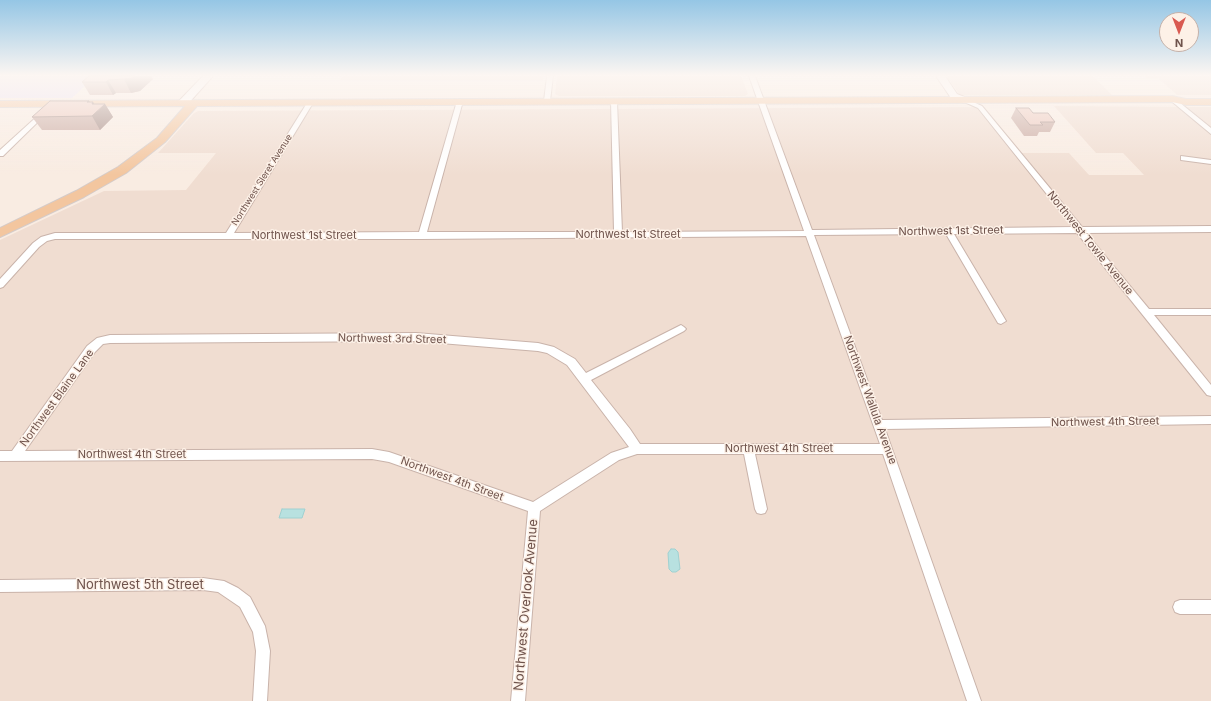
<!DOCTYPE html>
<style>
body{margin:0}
#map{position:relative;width:1211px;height:701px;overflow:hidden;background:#f9ece2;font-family:Inter,sans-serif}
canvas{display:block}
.north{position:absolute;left:1159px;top:12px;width:40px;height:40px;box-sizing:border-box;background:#fdf1e7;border:1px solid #c4b1a9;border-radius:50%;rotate:180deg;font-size:11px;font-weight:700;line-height:16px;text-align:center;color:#6e524b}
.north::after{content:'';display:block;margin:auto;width:14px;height:18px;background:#d95a51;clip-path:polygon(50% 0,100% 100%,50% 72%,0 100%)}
</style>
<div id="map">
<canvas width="1211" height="701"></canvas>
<div class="north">N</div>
</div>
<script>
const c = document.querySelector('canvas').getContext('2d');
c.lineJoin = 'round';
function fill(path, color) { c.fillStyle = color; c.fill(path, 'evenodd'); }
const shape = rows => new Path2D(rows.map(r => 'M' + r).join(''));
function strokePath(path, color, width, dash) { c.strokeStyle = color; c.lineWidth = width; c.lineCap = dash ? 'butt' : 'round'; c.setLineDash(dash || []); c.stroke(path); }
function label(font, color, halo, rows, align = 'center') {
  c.font = font + ' Inter,sans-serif'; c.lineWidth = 3; c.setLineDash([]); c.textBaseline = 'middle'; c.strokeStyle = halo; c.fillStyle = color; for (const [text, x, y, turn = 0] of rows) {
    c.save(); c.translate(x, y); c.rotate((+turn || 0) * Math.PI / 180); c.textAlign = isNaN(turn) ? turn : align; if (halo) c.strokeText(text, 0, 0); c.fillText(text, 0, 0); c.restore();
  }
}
fill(shape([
 [343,76,543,76,543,80,340,80],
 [557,76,741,76,748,94,745,96,559,96,555,94],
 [946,76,1093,76,1112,95,960,95],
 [1144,76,1211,76,1211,95,1177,95,1158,78,1146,78],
 [1054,106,1211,107,1211,701,0,701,0,240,104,191,186,190,216,153,158,153,194,113,198,111,982,107,1020,153,1069,153,1089,175,1144,175,1123,153,1096,153]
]), '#f0ddd1');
fill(shape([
 [0,76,96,76,72,98,0,98]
]), '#e9dff5');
const water = shape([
 [282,509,305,509,302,518,279,518,282,509],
 [671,549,675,549,678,552,680,569,676,572,672,572,669,569,668,553,671,549]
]);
fill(water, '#b8e1e0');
strokePath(water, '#a0d1d1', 1);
const street = shape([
 [547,76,553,76,550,101,547,103,544,101,547,76],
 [749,76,755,76,812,230,1073,227,978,108,962,101,962,99,964,98,982,106,1082,227,1211,226,1211,232,1086,233,1149,309,1211,309,1211,315,1154,315,1211,385,1211,396,1207,395,1077,233,954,234,1006,321,1001,324,998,323,946,234,814,235,882,420,1211,416,1211,424,885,429,981,701,967,701,883,454,755,454,767,509,765,513,761,514,757,513,755,509,744,454,637,454,619,460,540,511,525,701,511,701,528,511,389,462,372,459,0,461,0,451,12,451,87,346,97,338,110,335,416,333,538,343,554,347,575,359,586,373,681,325,684,327,686,329,684,331,591,380,630,429,640,444,880,444,806,236,422,239,55,239,47,241,39,247,3,287,0,288,0,279,33,243,41,237,55,233,226,233,307,103,310,101,313,103,234,233,419,232,457,101,460,99,463,101,427,232,614,232,611,101,614,99,617,101,622,232,804,231,749,76],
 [416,341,538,351,547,353,567,365,629,447,611,453,533,502,389,452,372,449,25,451,95,352,103,344,110,343,416,341],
 [1170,98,1174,98,1211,128,1211,134,1170,100,1170,98],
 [43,111,48,112,3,156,0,156,0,150,43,111],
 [1181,156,1211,160,1211,164,1181,160,1181,156],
 [203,578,224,581,238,588,250,597,265,626,270,651,267,701,253,701,256,651,253,632,240,607,218,592,203,590,0,592,0,580,203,578],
 [1180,600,1211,600,1211,614,1180,614,1175,612,1173,607,1175,602,1180,600]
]);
const secondary = shape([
 [203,76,213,76,186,106,178,106,177,104,178,102,203,76],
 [936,76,945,76,957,94,967,98,969,100,967,102,964,103,951,98,936,76]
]);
const primary = shape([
 [1172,96,1186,99,1211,99,1211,105,1186,105,1172,102,197,106,165,142,126,173,84,197,0,237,0,228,76,191,118,167,157,138,185,106,0,107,0,101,1172,96]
]);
strokePath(street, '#c9b3aa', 2);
strokePath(secondary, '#ceb4aa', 2);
strokePath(primary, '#d4cbc9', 2);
fill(street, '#fff');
fill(secondary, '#fff');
fill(primary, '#f3c69f');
fill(shape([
 [89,76,151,76,153,79,140,91,131,93,116,93,113,95,90,95,82,82],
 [89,101,90,102,94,104,105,104,113,117,100,130,42,130,32,117],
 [1016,108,1033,113,1055,122,1050,132,1039,132,1037,136,1024,136,1011,118]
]), '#cbaba2');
fill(shape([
 [135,76,151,76,153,79,140,91,131,93,124,79],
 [108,80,116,93,113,95,106,82],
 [89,101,96,112,92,104,93,102,98,111,105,104,113,117,100,130,92,116,87,102]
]), '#a58b84');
const building = shape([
 [89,76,135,76,133,78,124,79,108,80,106,82,82,82,89,76],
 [50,101,89,101,87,102,93,102,92,104,105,104,92,116,32,117,50,101],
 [1016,108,1029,108,1033,113,1048,113,1055,122,1040,122,1043,125,1030,125,1016,108]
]);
fill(building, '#ecc7bc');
strokePath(building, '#a58b84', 1);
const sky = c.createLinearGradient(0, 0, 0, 175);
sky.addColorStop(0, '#95c6e5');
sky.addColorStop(0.43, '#fcf6f2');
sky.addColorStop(1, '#fcf6f200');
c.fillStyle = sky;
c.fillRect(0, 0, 1211, 175);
label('9px', '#6e524b', '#fdf1e7', [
 ["Northwest Sleret Avenue",262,180,-58]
]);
label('11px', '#6e524b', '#fdf1e7', [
 ["Northwest 1st Street",951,231,-1],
 ["Northwest 1st Street",628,235],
 ["Northwest 1st Street",304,236],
 ["Northwest Towle Avenue",1090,243,51],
 ["Northwest 3rd Street",392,339,1],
 ["Northwest Blaine Lane",57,398,-54],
 ["Northwest Wallula Avenue",870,400,70],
 ["Northwest 4th Street",1105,422,-1],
 ["Northwest 4th Street",779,449],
 ["Northwest 4th Street",132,455],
 ["Northwest 4th Street",452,479,20]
]);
label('13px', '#6e524b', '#fdf1e7', [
 ["Northwest 5th Street",140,585],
 ["Northwest Overlook Avenue",526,605,-85]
]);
</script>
